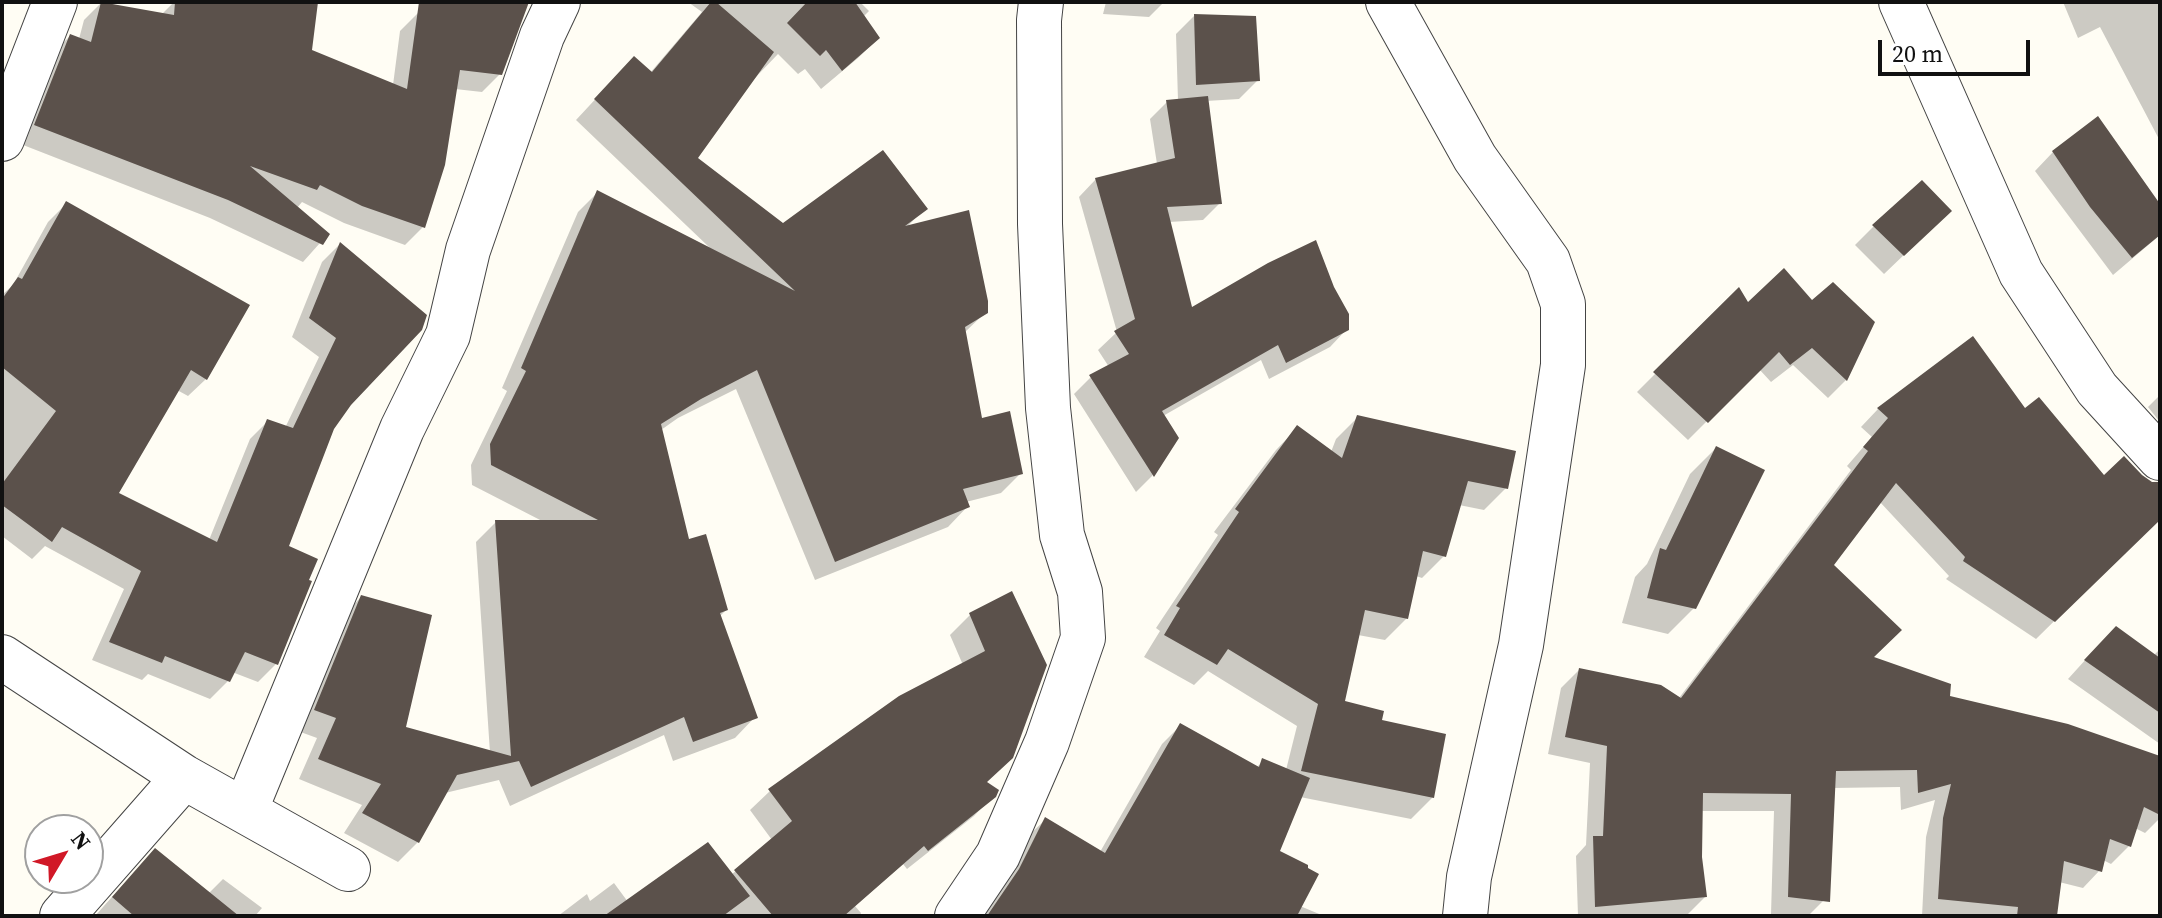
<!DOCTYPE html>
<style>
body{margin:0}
#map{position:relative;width:2162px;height:918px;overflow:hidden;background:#fffdf4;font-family:"Source Serif 4",serif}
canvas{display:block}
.frame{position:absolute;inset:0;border:4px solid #111;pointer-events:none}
.north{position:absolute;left:24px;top:814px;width:80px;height:80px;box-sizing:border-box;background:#fff;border:2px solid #a0a0a0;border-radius:50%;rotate:52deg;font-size:22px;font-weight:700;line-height:32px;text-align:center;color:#111}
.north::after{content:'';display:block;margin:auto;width:28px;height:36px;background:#d11827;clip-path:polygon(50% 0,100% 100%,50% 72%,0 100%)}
.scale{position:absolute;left:1878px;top:40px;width:152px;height:36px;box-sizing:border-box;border:4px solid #111;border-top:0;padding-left:10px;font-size:24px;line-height:28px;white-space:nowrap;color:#111;-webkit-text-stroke:6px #fff;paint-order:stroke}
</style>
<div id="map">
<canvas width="2162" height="918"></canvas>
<div class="frame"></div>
<div class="north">N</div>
<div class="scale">20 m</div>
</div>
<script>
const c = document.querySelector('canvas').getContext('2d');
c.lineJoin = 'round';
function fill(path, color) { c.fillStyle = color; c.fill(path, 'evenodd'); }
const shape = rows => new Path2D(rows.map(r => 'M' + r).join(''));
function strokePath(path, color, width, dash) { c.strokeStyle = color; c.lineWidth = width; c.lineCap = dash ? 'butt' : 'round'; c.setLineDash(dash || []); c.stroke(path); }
fill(shape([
 [102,2,161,15,174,2,316,2,310,51,393,85,400,31,418,13,500,74,482,92,455,89,423,227,405,245,344,223,302,202,297,208,328,234,303,262,210,218,18,143,52,54,70,36,79,39,84,20],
 [688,2,860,2,869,11,863,17,878,38,858,58,821,89,805,69,798,74,778,54,753,80,695,159,783,225,925,208,906,228,986,312,964,333,980,420,1021,473,1001,493,966,502,968,506,948,527,815,580,736,389,678,418,661,430,688,541,726,610,719,617,755,717,735,738,673,761,664,735,510,806,499,780,445,793,418,842,398,862,344,833,362,805,299,779,317,738,295,730,341,618,361,597,403,728,490,753,476,542,496,522,544,522,472,485,471,465,507,391,502,388,578,212,598,192,710,248,576,120,615,78,650,73,702,12],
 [1106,2,1164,2,1149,17,1103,14],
 [2063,2,2160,2,2160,141,2100,27,2078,38],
 [1194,16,1258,80,1239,99,1206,101,1220,203,1203,220,1169,222,1191,310,1347,329,1330,347,1269,379,1261,360,1163,416,1176,438,1152,476,1136,492,1074,394,1091,377,1109,367,1098,350,1117,332,1079,197,1096,179,1157,164,1150,119,1167,102,1178,101,1176,34],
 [2053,152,2160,207,2160,235,2113,275,2035,171],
 [66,204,206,379,188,396,177,390,116,494,209,540,250,439,268,421,285,428,319,357,292,337,322,262,340,244,350,404,332,428,286,547,276,664,258,682,232,672,228,681,210,699,148,674,142,680,92,660,124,589,45,546,32,559,2,536,2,295,13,285,48,222],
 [1874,226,1930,230,1884,274,1855,245],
 [1784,271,1846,380,1828,398,1793,365,1771,382,1759,369,1688,440,1637,392,1738,291,1748,305],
 [1972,339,2025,411,2104,478,2141,477,2153,484,2160,483,2160,517,2036,639,1946,579,1949,576,1879,501,1831,565,1870,658,1947,697,2160,758,2160,818,2145,833,2135,828,2129,846,2111,864,2103,860,2100,870,2083,888,2059,882,2055,916,1922,916,1926,837,1935,800,1901,810,1900,787,1833,788,1828,896,1810,914,1771,914,1774,811,1701,811,1700,857,1705,897,1687,915,1578,916,1576,856,1586,845,1590,763,1548,754,1561,688,1579,670,1679,698,1851,470,1847,466,1872,437,1861,427,1878,409],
 [2160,395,2160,422,2148,407],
 [1358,417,1506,488,1484,510,1459,505,1444,556,1422,578,1416,576,1407,618,1385,640,1358,635,1343,702,1379,721,1433,797,1411,819,1300,797,1278,852,1300,906,1324,916,983,916,1026,838,1045,820,1100,852,1162,744,1181,725,1256,768,1263,761,1286,770,1297,726,1208,671,1194,685,1144,657,1160,631,1156,628,1218,535,1214,532,1276,450,1297,428,1331,452,1336,439],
 [1716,448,1694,608,1668,634,1622,623,1635,577,1647,564,1690,474],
 [1011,594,984,783,994,795,974,816,907,869,903,864,855,906,861,913,860,916,558,916,587,894,590,901,614,883,628,902,731,875,772,840,750,810,770,791,963,665,950,635,970,615],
 [2097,647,2153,656,2160,649,2160,744,2068,679],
 [136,870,208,894,223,879,262,908,255,916,95,916]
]), '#0003');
fill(shape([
 [101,2,174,15,175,2,318,2,312,50,407,89,419,2,529,2,502,75,460,70,445,165,425,228,362,206,320,185,317,190,250,166,330,234,323,245,228,200,34,125,70,34,91,42],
 [711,2,716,2,774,52,698,158,783,223,883,150,928,209,905,226,969,210,988,301,988,313,965,327,982,418,1010,411,1023,474,963,489,970,507,835,562,757,370,701,399,661,424,689,539,706,534,728,610,720,613,758,718,693,742,684,717,531,787,519,761,457,775,419,843,362,813,381,784,318,759,336,718,314,710,361,595,432,615,406,727,511,756,495,520,598,520,491,465,490,444,526,371,521,368,597,190,795,291,594,99,634,56,652,72],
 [807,2,855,2,880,38,842,71,826,50,820,56,787,23],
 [1194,14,1256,16,1260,81,1196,85],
 [1208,96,1222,204,1167,207,1192,307,1268,263,1316,240,1334,287,1349,314,1349,330,1286,363,1278,345,1162,411,1179,438,1154,477,1089,375,1129,354,1114,331,1135,319,1095,178,1175,158,1166,100],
 [2098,116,2160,204,2160,235,2132,258,2090,207,2052,151],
 [1922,180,1952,211,1904,256,1872,225],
 [66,201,250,305,207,380,191,370,119,493,217,542,267,419,293,428,336,338,309,318,340,242,427,315,422,330,351,405,334,429,289,546,318,559,309,580,312,581,278,665,245,652,230,682,165,656,162,663,109,642,141,571,62,527,52,542,2,505,2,484,56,411,2,367,2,299,18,277,22,279],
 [1784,268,1812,300,1833,282,1875,322,1847,381,1812,348,1790,365,1779,352,1708,423,1653,372,1739,287,1748,302],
 [1973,336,2025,408,2039,397,2104,475,2124,456,2142,475,2152,482,2160,482,2160,520,2055,622,1963,561,1965,557,1896,483,1834,565,1902,630,1874,657,1951,684,1950,696,2068,724,2160,756,2160,815,2144,807,2131,847,2110,839,2102,872,2064,861,2057,916,2017,916,2018,907,1938,899,1943,818,1951,784,1918,793,1917,770,1836,771,1830,902,1788,897,1791,794,1703,793,1702,857,1707,897,1595,907,1593,836,1603,836,1607,746,1565,737,1579,668,1661,685,1681,698,1868,451,1863,447,1888,418,1877,408],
 [1357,415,1516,451,1508,489,1468,481,1446,557,1423,551,1408,619,1365,610,1345,701,1384,711,1382,720,1446,734,1434,798,1301,771,1318,704,1228,649,1217,665,1164,635,1180,608,1176,606,1239,512,1235,509,1297,425,1342,458],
 [1716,446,1765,470,1696,609,1647,598,1660,548,1666,550],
 [1012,591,1047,665,1013,758,987,782,999,790,996,797,928,851,924,846,844,916,773,916,734,870,792,821,768,789,899,696,985,651,969,613],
 [2116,626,2160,658,2160,713,2084,660],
 [1180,723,1259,767,1262,758,1310,778,1280,851,1308,865,1308,868,1319,874,1297,916,987,916,1019,869,1045,817,1105,853],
 [708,842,750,896,723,916,604,916],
 [155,848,239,916,134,916,112,897]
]), '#5b514b');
const minor = shape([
 [1388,2,1475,158,1548,261,1563,304,1563,365,1521,645,1469,877,1465,916],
 [1901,2,2021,273,2097,389,2160,458],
 [2,139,55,2],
 [2,657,184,777,348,869],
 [245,811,402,429,448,335,468,250,542,36,558,2],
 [62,916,184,777],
 [957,916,998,855,1047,742,1083,638,1080,592,1062,535,1048,408,1040,224,1039,20,1041,2]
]);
strokePath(minor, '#444', 46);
strokePath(minor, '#fff', 44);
</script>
